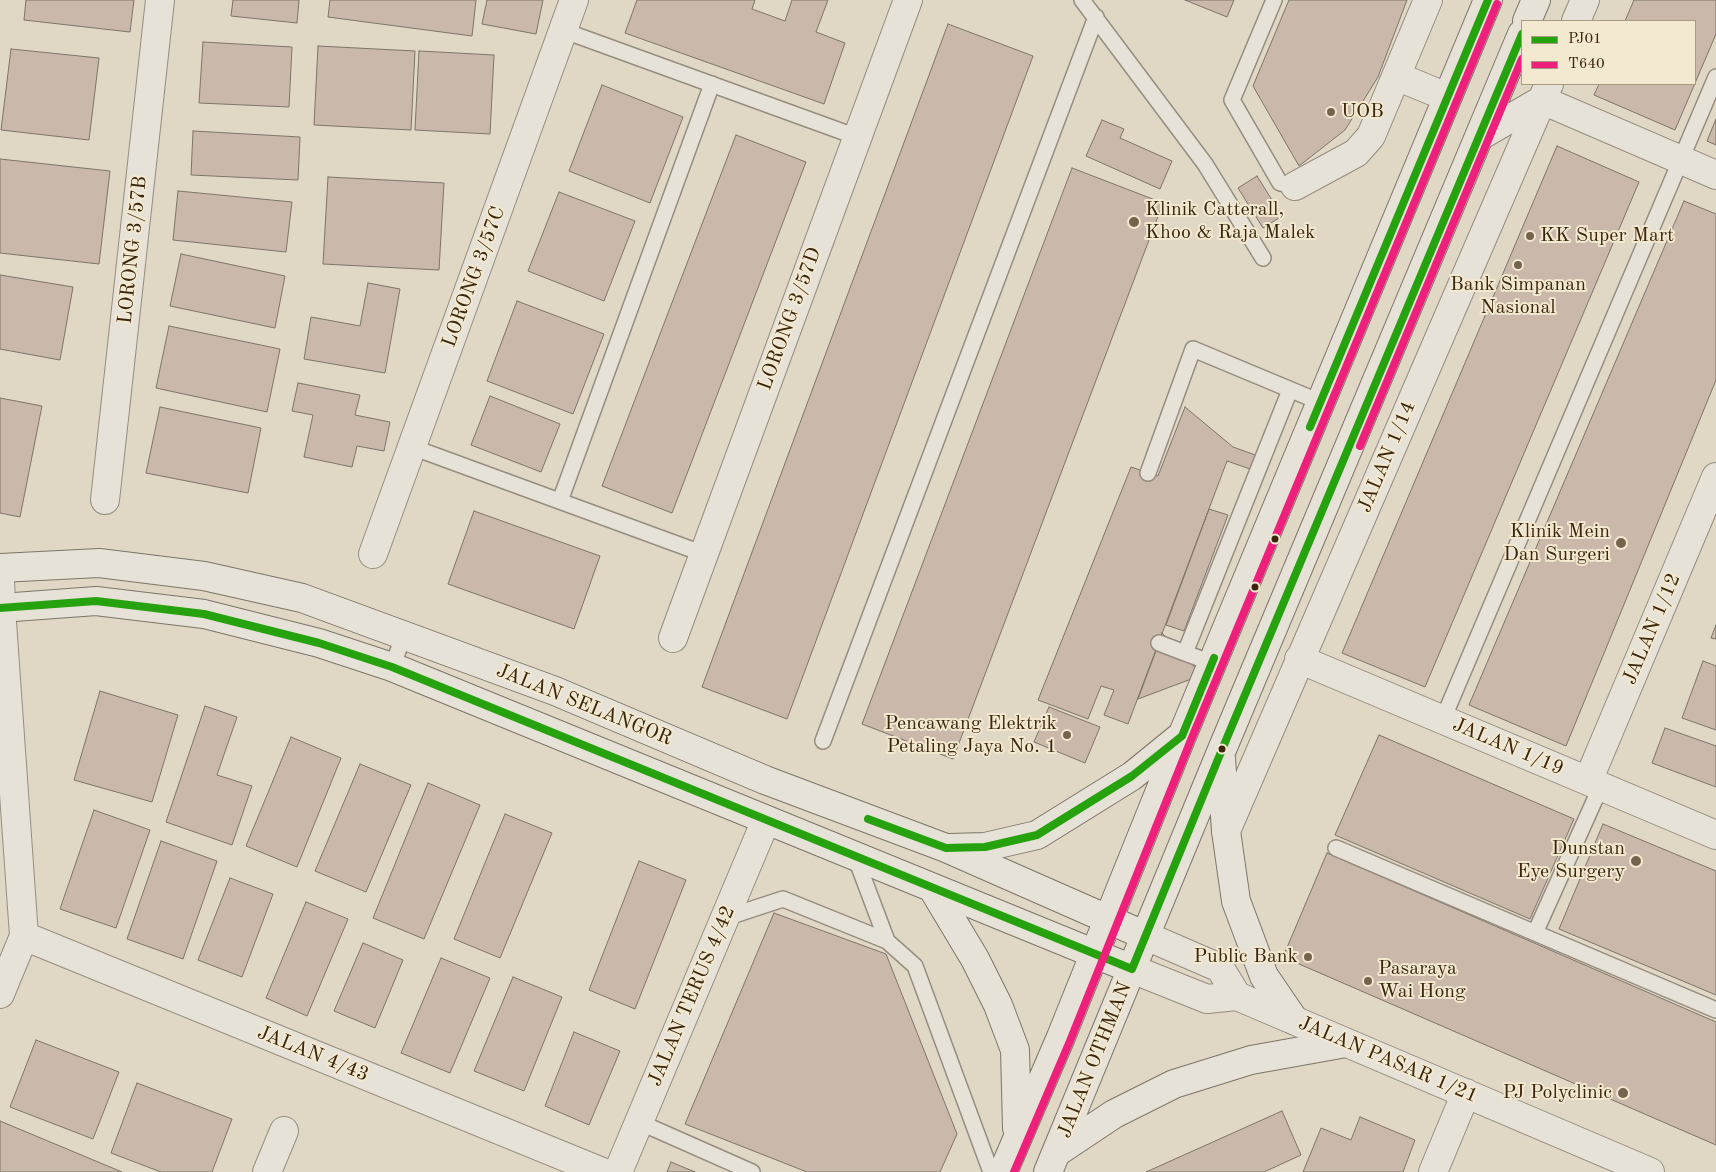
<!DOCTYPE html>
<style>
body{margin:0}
#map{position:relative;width:1716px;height:1172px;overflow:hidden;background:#e0d7c4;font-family:"Old Standard TT",serif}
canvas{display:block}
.legend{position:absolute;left:1521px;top:20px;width:175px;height:65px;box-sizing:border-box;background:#f3e8d0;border:1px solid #a99a82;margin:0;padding:6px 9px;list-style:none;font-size:15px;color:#3a260d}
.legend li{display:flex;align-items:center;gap:10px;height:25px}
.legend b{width:25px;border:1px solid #a99a82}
</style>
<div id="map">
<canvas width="1716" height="1172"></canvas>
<ul class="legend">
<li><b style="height:6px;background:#26a20e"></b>PJ01</li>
<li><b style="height:6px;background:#ed207b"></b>T640</li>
</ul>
</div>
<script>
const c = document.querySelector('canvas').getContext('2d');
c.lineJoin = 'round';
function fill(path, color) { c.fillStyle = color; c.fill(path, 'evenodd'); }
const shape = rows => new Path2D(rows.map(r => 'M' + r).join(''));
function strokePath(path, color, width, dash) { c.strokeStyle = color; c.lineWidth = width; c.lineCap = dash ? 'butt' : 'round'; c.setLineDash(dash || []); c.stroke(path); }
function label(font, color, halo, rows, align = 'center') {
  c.font = font + ' "Old Standard TT",serif'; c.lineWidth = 4; c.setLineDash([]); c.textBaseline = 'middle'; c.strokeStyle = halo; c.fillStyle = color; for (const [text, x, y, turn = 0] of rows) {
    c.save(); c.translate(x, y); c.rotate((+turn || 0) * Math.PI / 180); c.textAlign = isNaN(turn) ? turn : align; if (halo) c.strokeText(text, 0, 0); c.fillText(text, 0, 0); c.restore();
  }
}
const building = shape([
 [26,0,134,0,130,32,24,20,26,0],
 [233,0,299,0,297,23,231,16,233,0],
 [330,0,476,0,472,36,328,17,330,0],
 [487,0,543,0,536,34,482,24,487,0],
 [637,0,755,0,752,9,785,21,792,0,828,0,816,32,845,43,824,104,625,33,637,0],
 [1185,0,1234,0,1227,17,1185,0],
 [1289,0,1407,0,1378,77,1345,130,1299,166,1253,86,1289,0],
 [1634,0,1716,0,1716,34,1675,130,1594,95,1599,84,1695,84,1695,21,1625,21,1634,0],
 [948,24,1033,56,787,719,702,687,948,24],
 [203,42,292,47,289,107,199,103,203,42],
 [318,46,415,51,411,130,314,125,318,46],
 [11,49,99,58,89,140,1,130,11,49],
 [419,51,494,55,490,134,415,130,419,51],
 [602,85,683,117,650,203,569,171,602,85],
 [1716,119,1716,145,1707,141,1716,119],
 [1102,120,1124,129,1120,138,1172,161,1160,189,1086,156,1102,120],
 [193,131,300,137,298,180,191,175,193,131],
 [736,135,806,162,672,513,602,486,736,135],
 [1557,146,1639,182,1425,687,1342,653,1557,146],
 [0,159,110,171,99,264,0,253,0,159],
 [1072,168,1163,203,953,759,862,724,1072,168],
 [1257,176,1282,216,1263,228,1238,188,1257,176],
 [328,177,444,183,439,270,323,264,328,177],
 [178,191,292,202,286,252,173,240,178,191],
 [559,192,635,221,604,301,528,271,559,192],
 [1684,201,1716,214,1716,380,1566,746,1469,705,1684,201],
 [181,254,285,276,275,328,170,306,181,254],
 [0,275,73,287,60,360,0,349,0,275],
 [368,283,400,289,385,373,304,359,311,317,360,326,368,283],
 [517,301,604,334,573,414,487,381,517,301],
 [169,326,280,349,267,412,156,388,169,326],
 [298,383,360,395,355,415,390,422,384,451,357,446,352,467,304,457,313,415,292,411,298,383],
 [490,396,560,424,541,472,471,445,490,396],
 [0,398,42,406,20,517,0,513,0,398],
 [160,407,261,428,248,493,146,473,160,407],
 [1185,407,1233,447,1258,456,1253,470,1227,461,1128,724,1104,715,1114,690,1101,686,1088,719,1038,700,1131,467,1158,476,1185,407],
 [1209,509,1228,515,1184,631,1166,625,1209,509],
 [474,511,600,556,574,629,448,584,474,511],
 [1716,625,1716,639,1711,638,1716,625],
 [1162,633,1202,675,1138,699,1159,643,1162,633],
 [1703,661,1716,666,1716,730,1682,718,1703,661],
 [100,691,178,715,152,802,74,780,100,691],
 [205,706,237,717,217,775,252,786,232,845,166,822,205,706],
 [1049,707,1100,727,1085,763,1034,742,1049,707],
 [1665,728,1716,746,1716,787,1652,763,1665,728],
 [1379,735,1574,819,1530,919,1335,835,1379,735],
 [291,737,341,758,297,867,246,846,291,737],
 [360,764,411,785,366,892,315,871,360,764],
 [428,783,480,805,424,939,373,918,428,783],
 [94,810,150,830,116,928,60,909,94,810],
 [505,814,552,833,500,958,454,939,505,814],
 [1603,824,1716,871,1716,995,1559,929,1603,824],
 [161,841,217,861,183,959,127,939,161,841],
 [1327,853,1716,1022,1716,1145,1283,957,1327,853],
 [639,861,686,880,635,1009,589,990,639,861],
 [230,878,273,894,242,977,198,960,230,878],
 [306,902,348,919,307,1016,266,998,306,902],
 [774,913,886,954,957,1134,940,1172,807,1172,685,1124,774,913],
 [363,943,403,960,375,1028,334,1011,363,943],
 [441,958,490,978,450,1073,401,1053,441,958],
 [513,977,562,997,524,1091,474,1071,513,977],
 [574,1032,620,1051,589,1125,545,1106,574,1032],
 [36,1040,119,1072,93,1139,10,1107,36,1040],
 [137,1083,232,1119,212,1172,161,1172,111,1153,137,1083],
 [1282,1111,1301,1155,1264,1172,1146,1172,1282,1111],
 [1360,1117,1415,1140,1403,1172,1303,1172,1321,1128,1351,1140,1360,1117],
 [0,1121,122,1172,0,1172,0,1121],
 [671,1162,695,1172,667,1172,671,1162]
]);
fill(building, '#cab8ab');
strokePath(building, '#7c7568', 1);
const lane = shape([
 [1082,0,1205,164,1263,258],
 [1274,0,1232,100,1280,183,1295,186],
 [562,30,857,137],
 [412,447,704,554],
 [1148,473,1193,349,1320,402],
 [560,501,712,84],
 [1159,643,1185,653],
 [1212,663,1185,653,1290,390],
 [392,667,404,635],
 [1443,719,1716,77],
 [823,741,1096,17],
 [1336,848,1716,1010],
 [855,856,887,941],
 [725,918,783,899,887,941,915,966,991,1172],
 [1535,933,1601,786],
 [639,1122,752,1172]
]);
const street = shape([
 [1576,21,1585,0],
 [1396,76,1447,97],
 [1480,136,1542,100,1716,175],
 [1295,186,1356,153,1371,136,1428,0],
 [105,500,160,0],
 [373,554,574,0],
 [0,578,1,608,24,936,0,994],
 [673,638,908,0],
 [1299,659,1716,835],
 [1588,781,1716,477],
 [1226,831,1549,84],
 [24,936,602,1172],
 [1146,936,1220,968,1237,996],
 [1132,969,1207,999,1237,996,1650,1172],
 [267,1172,284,1131],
 [618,1172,766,820],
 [1433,1172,1466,1093]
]);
const secondary = shape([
 [1527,21,1536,0],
 [0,568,99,563,204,576,302,598,555,691,765,780,946,848,1146,936],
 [0,608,96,601,204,614,319,643,392,667,1132,969],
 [1221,758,1226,831,1236,901,1264,976,1294,1020],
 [950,848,985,847,1037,835,1132,776,1180,737],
 [933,889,975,959,998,1005,1015,1050,1017,1128],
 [1057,1152,1114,1114,1174,1084,1251,1060,1346,1043],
 [1003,1172,1061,1037,1182,736,1488,0],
 [1048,1172,1221,752,1522,34]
]);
strokePath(lane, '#958d7f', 18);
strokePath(street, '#958d7f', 30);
strokePath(secondary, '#7c7568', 30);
strokePath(lane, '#e7e2d8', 15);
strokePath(street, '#e7e2d8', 28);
strokePath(secondary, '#e7e2d8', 28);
strokePath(shape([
 [1310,427,1488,0],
 [0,608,96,601,204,614,319,643,392,667,1132,969,1221,752,1522,34],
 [868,819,946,848,985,847,1037,835,1132,776,1182,736,1214,658]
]), '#26a20e', 8);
strokePath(shape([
 [1360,446,1522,59],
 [1014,1172,1070,1041,1191,740,1497,4]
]), '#ed207b', 8);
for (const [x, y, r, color] of [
 [1331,112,5,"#74644d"],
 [1134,222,6,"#74644d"],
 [1530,236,5,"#74644d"],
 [1518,265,5,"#74644d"],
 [1275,539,4.5,"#3a260d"],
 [1621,543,6,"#74644d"],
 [1255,587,4.5,"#3a260d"],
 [1067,735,5,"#74644d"],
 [1222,749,4.5,"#3a260d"],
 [1636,861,6,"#74644d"],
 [1308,957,5,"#74644d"],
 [1368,981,5,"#74644d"],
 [1623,1093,6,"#74644d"]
]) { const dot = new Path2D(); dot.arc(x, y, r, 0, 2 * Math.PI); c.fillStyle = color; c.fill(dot); strokePath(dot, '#f3e8d0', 2); }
label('20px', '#3a260d', '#f3e8d0', [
 ["UOB",1341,112,"left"],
 ["Klinik Catterall,",1145,210,"left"],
 ["Khoo & Raja Malek",1145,233,"left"],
 ["KK Super Mart",1540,236,"left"],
 ["Bank Simpanan",1518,285,"center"],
 ["Nasional",1518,308,"center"],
 ["Klinik Mein",1610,532],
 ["Dan Surgeri",1610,555],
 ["Pencawang Elektrik",1057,724],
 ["Petaling Jaya No. 1",1057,747],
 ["Dunstan",1625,849],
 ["Eye Surgery",1625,872],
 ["Public Bank",1298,957],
 ["Pasaraya",1378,969,"left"],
 ["Wai Hong",1378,992,"left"],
 ["PJ Polyclinic",1612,1093]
], 'right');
label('20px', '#3a260d', '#f3e8d0', [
 ["LORONG 3/57B",133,250,-84],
 ["LORONG 3/57C",474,277,-70],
 ["LORONG 3/57D",790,319,-70],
 ["JALAN 1/14",1387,457,-67],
 ["JALAN 1/12",1652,629,-67],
 ["JALAN SELANGOR",584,705,22],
 ["JALAN 1/19",1508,747,23],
 ["JALAN TERUS 4/42",692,996,-67],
 ["JALAN 4/43",313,1054,22],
 ["JALAN OTHMAN",1095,1060,-68],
 ["JALAN PASAR 1/21",1388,1060,23]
]);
</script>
